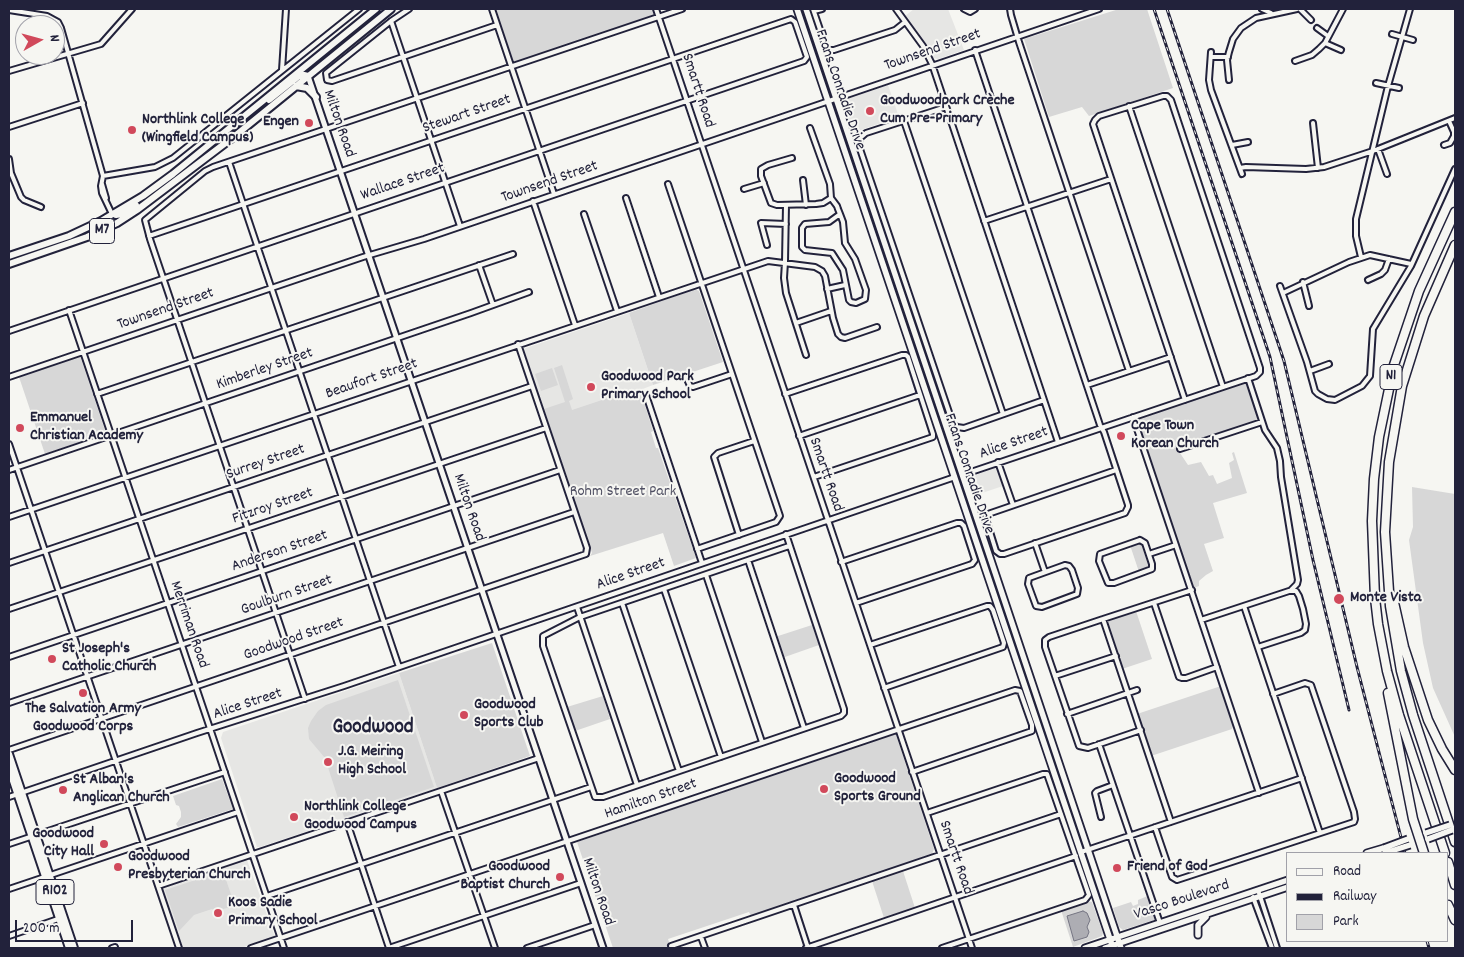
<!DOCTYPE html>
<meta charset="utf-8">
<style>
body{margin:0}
#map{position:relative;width:1464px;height:957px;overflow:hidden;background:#f6f6f2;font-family:Dekko,sans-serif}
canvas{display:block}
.frame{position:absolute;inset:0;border:10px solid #22223b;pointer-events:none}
.legend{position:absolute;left:1286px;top:852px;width:162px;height:90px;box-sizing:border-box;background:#f6f6f2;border:1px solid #a1a1a9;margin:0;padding:6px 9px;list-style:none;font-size:15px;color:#22223b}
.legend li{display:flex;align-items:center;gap:10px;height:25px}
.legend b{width:25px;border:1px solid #a1a1a9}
.north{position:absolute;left:15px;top:15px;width:50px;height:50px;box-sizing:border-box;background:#f6f6f2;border:1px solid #a1a1a9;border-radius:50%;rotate:83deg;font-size:14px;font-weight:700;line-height:20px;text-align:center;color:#22223b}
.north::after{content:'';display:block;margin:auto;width:18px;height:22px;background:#d1495b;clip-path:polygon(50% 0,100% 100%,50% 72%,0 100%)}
.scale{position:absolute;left:15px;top:920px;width:118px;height:22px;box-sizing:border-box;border:2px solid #22223b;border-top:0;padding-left:6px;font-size:15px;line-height:18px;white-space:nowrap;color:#22223b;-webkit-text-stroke:4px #f6f6f2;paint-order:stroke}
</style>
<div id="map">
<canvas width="1464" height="957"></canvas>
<div class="frame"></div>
<ul class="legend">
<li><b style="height:6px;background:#f6f6f2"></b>Road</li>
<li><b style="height:6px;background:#22223b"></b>Railway</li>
<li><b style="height:14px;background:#d7d7d7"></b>Park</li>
</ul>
<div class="north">N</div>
<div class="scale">200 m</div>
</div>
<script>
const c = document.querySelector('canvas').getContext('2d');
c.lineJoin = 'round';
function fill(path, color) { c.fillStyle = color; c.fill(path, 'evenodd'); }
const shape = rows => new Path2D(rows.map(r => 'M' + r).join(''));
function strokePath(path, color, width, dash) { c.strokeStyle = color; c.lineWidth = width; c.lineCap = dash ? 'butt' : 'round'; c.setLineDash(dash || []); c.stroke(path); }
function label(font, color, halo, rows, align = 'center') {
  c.font = font + ' Dekko,sans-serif'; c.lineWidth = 4; c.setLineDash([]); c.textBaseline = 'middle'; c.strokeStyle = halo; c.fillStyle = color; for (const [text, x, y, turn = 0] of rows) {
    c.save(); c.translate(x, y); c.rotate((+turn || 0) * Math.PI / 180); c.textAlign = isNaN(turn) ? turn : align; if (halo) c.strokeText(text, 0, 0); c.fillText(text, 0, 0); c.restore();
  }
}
fill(shape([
 [914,9,948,9,964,50,938,59,933,58,927,45,905,16],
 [888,85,899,117,852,133,842,104,844,100],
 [629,313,653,385,640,390,653,431,561,462,523,349],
 [994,466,998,469,1003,486,973,496,967,476],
 [399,673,437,788,260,847,257,847,221,738,223,732],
 [247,860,275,937,241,948,183,948,162,888]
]), '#e6e6e4');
fill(shape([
 [495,9,653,9,655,15,514,63],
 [1119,9,1147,9,1173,88,1089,116,1082,107,1049,117,1024,39],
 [695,289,699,291,723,362,653,385,629,313],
 [80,356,106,433,45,454,19,377],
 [562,365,573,399,569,401,572,410,626,392,640,390,653,431,651,432,656,448,658,448,696,558,674,566,663,533,590,556,592,553,544,409,565,402,554,368],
 [552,368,558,385,541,391,535,374],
 [1243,383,1247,384,1257,416,1257,422,1176,447,1188,465,1201,462,1209,476,1213,475,1217,484,1232,478,1229,463,1234,460,1232,453,1234,452,1247,493,1213,503,1224,538,1204,544,1213,571,1206,575,1199,581,1199,586,1194,588,1137,421,1143,416],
 [1412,487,1455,494,1455,737,1433,688,1423,643,1409,540,1413,527],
 [1140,542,1143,544,1150,566,1149,568,1139,572,1130,545],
 [1136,611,1152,659,1122,669,1108,625,1108,622,1112,619],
 [812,625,819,645,782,658,775,637],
 [492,643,530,756,437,788,399,673],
 [398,680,434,787,344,817,325,758,309,739,308,728,311,721,318,711,326,705],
 [1221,686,1234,724,1232,729,1151,756,1137,714],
 [603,696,610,719,575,731,567,707],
 [892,735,896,735,934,849,932,854,751,916,749,912,668,939,671,948,613,948,577,842],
 [222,779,233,809,178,827,176,824,181,817,181,812,179,806,176,805,173,796],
 [223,871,235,906,223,909,222,908,214,910,212,909,194,915,179,931,165,890],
 [903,871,915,908,884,918,872,881],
 [1150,895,1157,919,1123,930,1119,927,1113,908,1131,902,1133,906,1138,904,1138,900],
 [1086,901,1092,902,1103,933,1102,936,1073,947,1061,910]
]), '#d7d7d7');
const water = shape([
 [1083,911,1087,913,1090,920,1087,927,1089,932,1087,937,1074,941,1067,916,1083,911]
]);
fill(water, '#adadb3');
strokePath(water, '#757583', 1);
strokePath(shape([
 [1311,20,1317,28]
]), '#cccccd', 4, [4, 2]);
const minor = shape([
 [409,9,391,21,326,73,327,80,332,81,497,25],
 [492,9,554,194],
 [656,9,972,948],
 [813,9,826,47,829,50,834,50,895,30,905,22],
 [896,9,923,46,932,64,1058,442],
 [964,9,970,12,975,9],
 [1010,9,1011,15,1019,42,1129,371],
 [1262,9,1271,13],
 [1300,9,1311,20],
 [9,10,47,16,58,22,61,28,103,176,101,186,102,193,112,214],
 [814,11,822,9],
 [391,21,460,226],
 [1317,28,1328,36],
 [1392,34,1413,40],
 [1325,43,1341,50],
 [975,50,1100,425,1104,432,1128,505,1128,507,1125,513,1004,554,1000,554,996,551,986,519,988,514,1116,470],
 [1211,52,1209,80,1211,90,1242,174],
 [1211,57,1228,57],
 [1295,61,1312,55,1319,49,1325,43,1343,9],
 [282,70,286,9],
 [9,71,101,44,132,9],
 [1229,80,1227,60,1229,52,1233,39,1241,28,1256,18,1297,9],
 [1376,83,1399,88],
 [1129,106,1223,387],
 [946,107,866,133,859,139,860,149,953,424,957,427,964,428,1044,400],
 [904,121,1003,414],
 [1313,123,1318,168],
 [9,127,83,103],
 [810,128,830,184,831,198,837,206,838,209,840,214,843,222,845,243,855,259,866,290,865,299,856,303,851,302,849,300,843,270,832,253,805,250,802,247,802,228,805,224,829,222,840,214],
 [1232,145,1248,142],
 [1444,145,1450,143,1454,136,1454,132,1449,121],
 [1378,149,1387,174],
 [792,158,768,165,761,169,761,176,771,203,777,205,816,204,823,203,831,198],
 [9,159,11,173,21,197,24,200,41,207],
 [229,162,399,667],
 [1240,168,1246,167,1306,169,1324,167,1373,151,1455,118],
 [103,176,155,167,173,158,359,9],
 [803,180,806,205],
 [102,184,106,198],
 [668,184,780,516,776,522,697,549],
 [744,189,764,183],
 [626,198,659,297],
 [533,201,575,325],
 [786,205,785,262,784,278,786,293,806,355],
 [584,214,617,311],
 [984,221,1111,179],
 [767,245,761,223,786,224],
 [1361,257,1356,236,1356,219,1388,86,1410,9],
 [479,265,493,305],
 [1368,280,1381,274,1385,270,1389,259],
 [1303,282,1309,306],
 [1280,286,1307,362,1315,391,1318,394,1327,399,1335,400,1362,386,1370,376,1373,329,1411,266,1455,169],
 [827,289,845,285],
 [1283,293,1349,262,1370,255,1411,264],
 [69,310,284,948],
 [796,323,831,311],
 [9,331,804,61,807,57,795,22,791,19,788,20,149,236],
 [1310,371,1329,364],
 [9,377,363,257,424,239,1099,9],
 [686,377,690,386,693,387,732,374],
 [1248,378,1265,430,1277,448,1280,461,1281,477,1298,580,1297,584,1291,590],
 [1087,385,1171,357],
 [97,394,513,254],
 [785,394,902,355,906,355,908,357,933,434,933,437,814,477],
 [646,395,702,563],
 [1133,417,1259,793],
 [799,436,920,395],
 [9,444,179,948],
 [1180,449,1262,422],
 [998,462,1013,505],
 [9,470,471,313,529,292],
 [962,475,1223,387,1256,376,1260,372,1260,368,1171,100,1167,96,1163,96,1099,116,1095,120,1093,124,1185,400],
 [9,517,768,261,815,267,822,271,825,276,833,318,838,334,841,337,845,338,877,327],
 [786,534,844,709,844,713,841,716,603,797,595,797,543,646,543,636,580,617,789,546],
 [739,535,714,457,718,453,754,441],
 [1140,540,1145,543,1152,564,1152,569,1114,583,1108,583,1099,561,1100,554,1140,540],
 [1035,543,1045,572],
 [1149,554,1176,545],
 [748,560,804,728],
 [841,562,957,523,961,523,964,526,975,560,972,564,856,603],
 [9,563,532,386],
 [1065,565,1069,566,1072,570,1078,588,1077,594,1042,607,1036,606,1028,584,1029,578,1065,565],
 [706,575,762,742],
 [664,589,721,757],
 [622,603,679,771],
 [1154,603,1179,677,1182,678,1186,678,1217,667],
 [1244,606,1320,833],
 [577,607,637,785],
 [9,609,546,428],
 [1103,619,1049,637,1045,640,1045,647,1079,746,1088,748,1141,730],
 [1201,620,1289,591,1296,591,1299,596,1303,609,1306,624,1305,630,1301,633,1258,647],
 [870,645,987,606,990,606,993,610,1004,643,1003,647,884,688],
 [9,657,560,470],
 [1055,676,1116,656],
 [305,699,150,239,145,220,205,171,213,167,682,9],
 [9,703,574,512],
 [1067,714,1137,690],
 [1099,744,1160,923],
 [9,750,586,554,587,548,518,344],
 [441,791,495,948],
 [9,797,197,733,344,686,955,477],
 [927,813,1043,774,1047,774,1089,895,1085,900,942,948],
 [1101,817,1095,793,1097,791,1113,785],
 [347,822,389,948,581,883],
 [1171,822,1103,619,1192,590],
 [1155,827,1172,877,1177,880,1354,822,1355,819,1354,812,1311,685,1305,683,1273,694],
 [9,844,225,772],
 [1081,852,1302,778],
 [158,886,539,758],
 [9,889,238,812],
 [1258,890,1277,948],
 [267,896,591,787],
 [1253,897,1272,948],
 [794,905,808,948],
 [9,936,61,918],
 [701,937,705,948],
 [671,946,1061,814],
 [112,948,115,947],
 [251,948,1015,690,1020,691,1032,725,1032,731,912,772],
 [527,948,595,925],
 [806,948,1076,856]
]);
const tertiary = shape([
 [308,76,603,948]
]);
const secondary = shape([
 [797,9,1113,948],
 [806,9,1121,948],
 [1367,853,1384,848],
 [1198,935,1198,925,1206,917],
 [1085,948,1288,880],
 [1105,948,1288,887]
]);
const primary = shape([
 [9,754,74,948],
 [9,769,69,948]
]);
const trunk = shape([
 [296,86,307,88,316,97],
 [269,100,299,76,304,75,308,76],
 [116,215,122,214,136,205],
 [9,256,69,236,101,221,143,196,173,174,376,9],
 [9,264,87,237,117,223,137,210,236,135,391,9]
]);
const motorway = shape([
 [1455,245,1424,316,1402,386,1389,462,1385,532,1390,606,1401,671,1413,715,1455,842],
 [1393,598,1404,647,1428,720,1442,749,1455,770],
 [1388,693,1413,819,1424,853],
 [1445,853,1399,715,1387,671,1378,624,1375,598,1372,521,1374,479,1379,437,1394,365,1419,291,1455,212],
 [1448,862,1455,885],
 [1448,905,1455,920]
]);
strokePath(minor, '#22223b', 8);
strokePath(tertiary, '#22223b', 9);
strokePath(secondary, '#22223b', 9);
strokePath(primary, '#22223b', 10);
strokePath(trunk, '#22223b', 10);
strokePath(motorway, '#22223b', 11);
strokePath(minor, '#f6f6f2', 4);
strokePath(tertiary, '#f6f6f2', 5);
strokePath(secondary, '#f6f6f2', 5.5);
strokePath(primary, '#f6f6f2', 6);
strokePath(trunk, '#f6f6f2', 6);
strokePath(motorway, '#f6f6f2', 8);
const rail = shape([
 [1154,9,1270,357,1313,560,1349,710],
 [1167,9,1284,361,1357,667,1405,853],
 [1427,941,1429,948]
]);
strokePath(rail, '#22223b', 3);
strokePath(rail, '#f6f6f2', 1, [4]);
const secondaryBridge = shape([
 [1426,833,1450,825],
 [1428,839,1452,830],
 [1384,848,1408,839],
 [1385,853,1410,845]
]);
strokePath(secondaryBridge, '#22223b', 9, []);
strokePath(secondaryBridge, '#f6f6f2', 5.5);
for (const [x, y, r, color] of [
 [870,111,5,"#d1495b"],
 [309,123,5,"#d1495b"],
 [132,130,5,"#d1495b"],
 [591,387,5,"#d1495b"],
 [20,428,5,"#d1495b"],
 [1121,436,5,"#d1495b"],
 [1339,599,6,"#d1495b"],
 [52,659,5,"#d1495b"],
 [83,693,5,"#d1495b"],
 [464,715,5,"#d1495b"],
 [328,762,5,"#d1495b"],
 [824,789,5,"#d1495b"],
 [63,790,5,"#d1495b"],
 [294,817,5,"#d1495b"],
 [104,844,5,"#d1495b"],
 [118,867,5,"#d1495b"],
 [1117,868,5,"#d1495b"],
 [560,877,5,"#d1495b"],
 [218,913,5,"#d1495b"]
]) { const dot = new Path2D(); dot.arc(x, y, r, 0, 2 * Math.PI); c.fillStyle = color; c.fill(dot); strokePath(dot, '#f6f6f2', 2); }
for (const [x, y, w] of [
 [102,231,25],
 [1391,377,22],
 [55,892,38]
]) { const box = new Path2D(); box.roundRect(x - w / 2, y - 12.5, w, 25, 4); c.fillStyle = '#f6f6f2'; c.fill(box); strokePath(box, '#22223b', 1); }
label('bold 15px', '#22223b', null, [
 ["M7",102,231],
 ["N1",1391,377],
 ["R102",55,892]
]);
label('16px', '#22223b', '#f6f6f2', [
 ["Townsend Street",933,51,-19],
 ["Frans Conradie Drive",839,90,71],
 ["Smartt Road",697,91,72],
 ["Stewart Street",467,115,-19],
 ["Milton Road",338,124,71],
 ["Wallace Street",403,183,-19],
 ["Townsend Street",550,183,-19],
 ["Townsend Street",166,310,-19],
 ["Kimberley Street",265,370,-19],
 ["Beaufort Street",372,380,-19],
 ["Alice Street",1014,444,-19],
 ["Surrey Street",266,463,-19],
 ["Frans Conradie Drive",968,474,71],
 ["Smartt Road",825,475,71],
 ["Fitzroy Street",273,507,-19],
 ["Milton Road",468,508,71],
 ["Anderson Street",280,552,-19],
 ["Alice Street",631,575,-19],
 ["Goulburn Street",287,596,-19],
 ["Merriman Road",188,625,71],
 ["Goodwood Street",294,640,-19],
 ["Alice Street",248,705,-18],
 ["Hamilton Street",651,800,-19],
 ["Smartt Road",955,858,71],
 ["Milton Road",597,892,71],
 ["Vasco Boulevard",1182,901,-18]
]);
label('bold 16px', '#22223b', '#f6f6f2', [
 ["Goodwoodpark Crèche",880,102],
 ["Cum Pre-Primary",880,120],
 ["Northlink College",142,121],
 ["(Wingfield Campus)",142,139],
 ["Engen",299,123,"right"],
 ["Goodwood Park",601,378],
 ["Primary School",601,396],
 ["Emmanuel",30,419],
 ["Christian Academy",30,437],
 ["Cape Town",1131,427],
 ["Korean Church",1131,445],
 ["Monte Vista",1350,599],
 ["St Joseph's",62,650],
 ["Catholic Church",62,668],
 ["Goodwood",474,706],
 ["Sports Club",474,724],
 ["The Salvation Army",83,710,"center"],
 ["Goodwood Corps",83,728,"center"],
 ["J.G. Meiring",338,753],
 ["High School",338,771],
 ["Goodwood",834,780],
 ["Sports Ground",834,798],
 ["St Alban's",73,781],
 ["Anglican Church",73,799],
 ["Northlink College",304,808],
 ["Goodwood Campus",304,826],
 ["Goodwood",94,835,"right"],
 ["City Hall",94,853,"right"],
 ["Goodwood",128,858],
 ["Presbyterian Church",128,876],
 ["Goodwood",550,868,"right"],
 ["Baptist Church",550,886,"right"],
 ["Friend of God",1127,868],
 ["Koos Sadie",228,904],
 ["Primary School",228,922]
], 'left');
label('16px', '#4f4f62', '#f6f6f2', [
 ["Rohm Street Park",623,493]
]);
label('bold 21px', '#22223b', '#f6f6f2', [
 ["Goodwood",373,729]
]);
</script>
